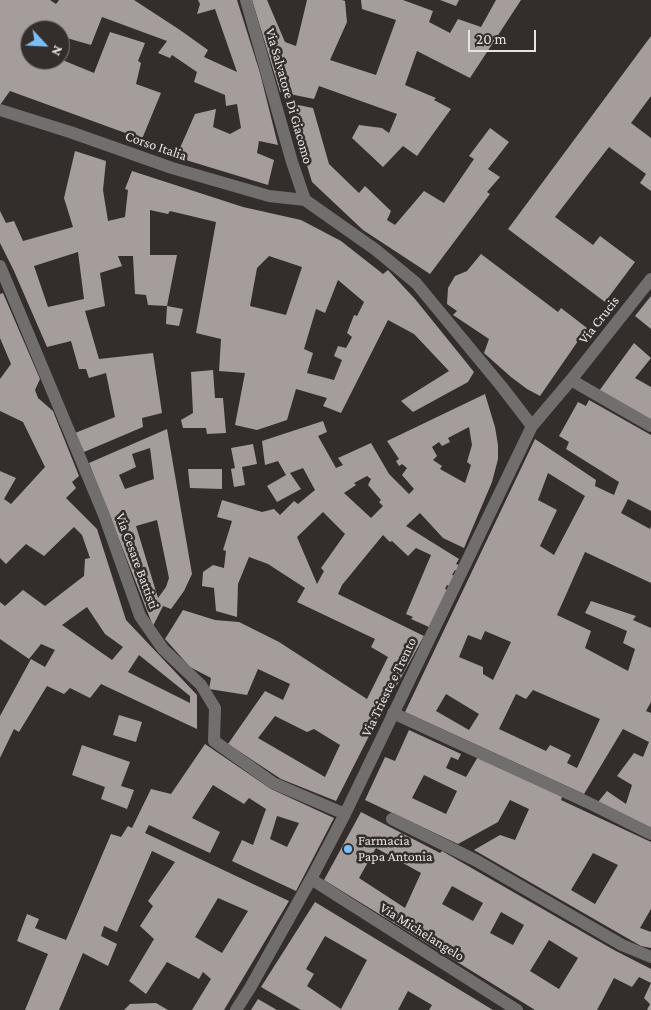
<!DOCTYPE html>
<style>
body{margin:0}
#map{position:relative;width:651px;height:1010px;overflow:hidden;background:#332e2c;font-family:"Crimson Pro",serif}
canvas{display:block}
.north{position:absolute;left:20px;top:20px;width:50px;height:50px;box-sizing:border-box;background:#332e2c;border:1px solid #7b7675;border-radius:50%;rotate:115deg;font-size:14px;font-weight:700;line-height:20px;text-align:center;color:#e7e3e2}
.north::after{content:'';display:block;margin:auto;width:18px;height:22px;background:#7bbef8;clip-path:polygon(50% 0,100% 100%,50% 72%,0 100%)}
.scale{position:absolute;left:468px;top:30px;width:68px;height:22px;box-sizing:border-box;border:2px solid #e7e3e2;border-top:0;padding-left:6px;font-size:15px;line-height:18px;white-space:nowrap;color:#e7e3e2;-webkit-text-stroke:4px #332e2c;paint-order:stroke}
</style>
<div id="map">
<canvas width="651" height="1010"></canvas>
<div class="north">N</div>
<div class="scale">20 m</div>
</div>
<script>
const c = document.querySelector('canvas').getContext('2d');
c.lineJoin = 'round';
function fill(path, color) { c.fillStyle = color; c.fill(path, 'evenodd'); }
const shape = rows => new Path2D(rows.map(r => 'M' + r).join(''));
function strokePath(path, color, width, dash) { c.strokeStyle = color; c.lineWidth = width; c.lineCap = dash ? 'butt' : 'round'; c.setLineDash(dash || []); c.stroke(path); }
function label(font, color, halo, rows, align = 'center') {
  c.font = font + ' "Crimson Pro",serif'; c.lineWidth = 5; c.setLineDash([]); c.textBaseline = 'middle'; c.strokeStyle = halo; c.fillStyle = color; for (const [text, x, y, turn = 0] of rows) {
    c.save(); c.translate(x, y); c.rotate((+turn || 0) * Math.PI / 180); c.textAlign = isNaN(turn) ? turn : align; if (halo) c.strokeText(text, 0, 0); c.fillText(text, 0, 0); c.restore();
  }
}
fill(shape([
 [0,0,50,0,56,4,59,0,134,0,180,30,208,50,204,57,237,72,215,9,197,14,200,4,198,0,237,0,260,73,278,145,259,141,257,153,274,160,268,185,176,157,195,114,216,109,213,127,230,134,241,128,237,104,226,106,225,95,194,82,197,72,172,55,170,58,158,53,167,41,102,17,91,45,60,36,60,30,30,30,30,60,60,59,94,73,110,32,145,43,138,61,141,63,136,84,161,93,142,139,10,91,0,105],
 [252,0,267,0,285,42,296,46,307,0,342,0,345,1,347,22,330,60,376,75,396,20,362,9,361,0,403,0,433,11,429,22,450,33,458,19,481,27,496,0,521,0,470,78,417,51,405,85,436,98,434,100,451,109,417,156,403,146,383,167,352,138,359,125,382,128,389,133,397,114,319,86,314,99,280,92],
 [440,0,459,0,456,6],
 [651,36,651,96,631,123,651,138,651,191,640,183,646,174,609,147,555,217,593,245,600,236,635,262,605,302,508,229],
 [288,103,313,108,329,164,359,193,365,186,391,211,387,220,395,225,424,191,444,203,474,159,469,156,490,128,509,142,488,169,500,177,487,192,490,194,430,274,363,230,312,182],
 [75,151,106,161,103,190,108,221,125,217,128,190,125,189,132,171,243,207,301,220,341,241,383,274,388,270,415,299,474,372,468,382,413,412,401,401,449,371,414,334,388,320,341,413,323,406,327,398,296,389,287,420,257,430,235,425,245,373,219,371,221,339,196,333,216,222,170,211,168,214,150,210,150,255,177,255,167,306,148,305,146,295,135,294,133,256,118,256,122,266,100,273,105,306,85,311,99,359,153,353,162,413,142,418,143,427,84,452,75,433,115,417,106,373,89,378,86,369,79,369,71,341,47,347,14,271,0,243,0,211,6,223,14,221,23,241,73,227,64,198],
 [78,252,84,299,48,307,34,266],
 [269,256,302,267,286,315,250,306,257,268],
 [338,280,364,302,357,316,354,315,347,333,352,337,346,348,338,346,334,356,342,360,334,380,307,373,313,353,304,349,316,309,325,313],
 [481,254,558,312,561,308,587,328,540,396,527,389,511,377,484,353,489,339,453,315,457,311,447,304,448,288,455,276,467,271],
 [3,293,40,379,35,390,38,398,53,411,79,476,72,482,76,488,66,498,97,529,126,620,197,695,197,729,101,684,90,698,70,688,64,694,47,686,19,732,14,729,0,758,0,716,31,659,45,667,55,650,41,644,29,659,0,639,0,602,5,606,23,590,45,606,84,576,85,559,90,558,82,535,74,527,44,556,26,544,6,564,0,558,0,471,16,478,4,499,11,504,45,467,23,422,0,411,0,379,11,364,0,338,0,294],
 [87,607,105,634,123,647,112,660,62,625],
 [139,655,190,696,190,703,128,672],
 [651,296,651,329,635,316],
 [167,306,183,309,179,326,166,324],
 [634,343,651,358,635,378,651,387,651,420,599,391],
 [213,370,215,398,223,398,226,433,207,434,206,428,183,428,181,420,193,413,191,372],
 [485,394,495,427,498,445,498,459,492,482,464,548,443,538,420,513,406,526,459,559,456,564,459,565,457,571,455,570,452,575,455,576,449,586,447,585,445,589,448,590,429,627,411,619,413,617,406,614,431,555,416,548,408,556,392,541,390,542,383,535,342,585,338,594,424,636,369,736,336,801,281,779,228,744,265,691,283,700,290,684,258,669,247,695,209,689,211,678,190,667,165,639,183,610,215,620,239,622,279,642,367,699,388,657,371,647,375,639,297,602,305,588,268,564,249,557,238,584,237,617,216,611,214,588,202,586,203,572,213,565,224,568,226,551,223,550,232,521,217,517,222,500,262,512,274,509,280,515,294,501,298,504,315,490,303,468,290,473,301,489,277,502,267,486,286,475,278,461,265,465,262,441,323,421,327,432,318,436,336,468,343,465,338,458,371,443,389,474,409,494,414,489,402,475,407,468,402,464,399,466,396,461,399,459,387,441],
 [469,427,472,445,467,462,471,465,465,483,440,469,442,466,433,460,437,456,432,447,439,442,442,446,450,442,448,438],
 [367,476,371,479,368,485,381,500,379,502,383,506,371,518,344,493,356,485,354,483],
 [323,512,345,534,321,568,324,571,317,584,297,537],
 [275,716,307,732,314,729,340,745,325,777,258,738],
 [589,400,651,435,651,511,628,499,621,513,650,529,651,526,651,583,585,552,557,615,591,631,585,648,628,671,635,649,623,643,627,631,585,613,591,601,636,616,633,620,651,628,651,702,646,711,651,713,651,829,598,802,607,791,626,804,632,785,617,776,634,753,643,757,649,742,623,729,584,794,405,712,535,439,596,480,595,486,614,495,619,482,566,449,569,442,559,436,578,402,586,406],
 [548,473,585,496,554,555,540,546,557,510,538,500],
 [485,631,511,642,493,680,483,674,483,667,459,657,468,635,481,640],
 [533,690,600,719,577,768,567,763,571,755,550,745,546,751,499,729,516,694,526,699],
 [446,694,479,714,469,730,436,711],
 [167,429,192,574,184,591,171,609,163,606,153,626,89,463],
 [150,448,154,479,125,489,119,475,136,467,132,454],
 [157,520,169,578,166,587,158,598,136,526],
 [253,444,257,464,242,467,245,485,234,487,231,469,235,468,231,448],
 [188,469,222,469,222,489,190,488],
 [119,715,142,722,136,742,113,735],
 [409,730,461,754,458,760,451,757,446,768,466,777,479,755,563,794,561,800,651,842,651,909,640,928,651,932,651,948,641,946,474,850,500,835,515,840,529,809,510,800,498,822,458,844,365,800,385,757,395,761],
 [424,775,457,791,446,814,412,798],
 [593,853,618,865,595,904,571,890],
 [205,744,271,789,334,818,296,891,232,861,242,840,253,845,266,809,249,798,244,804,213,785,192,818,220,832,210,853,149,825,145,833,289,901,224,1010,192,1010,211,979,203,972,199,979,167,962,146,994,129,981,154,939,140,926,153,906,148,901,175,862,152,851,117,932,104,926,101,936,117,944,108,966,83,953,59,1010,25,1010,48,954,17,941,27,914,39,919,35,928,66,940,111,834,121,837,128,826,132,828,151,789,171,794],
 [277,816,299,823,287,847,270,839],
 [218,898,248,911,222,953,195,937],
 [82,745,130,762,121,786,134,790,127,809,101,799,105,787,72,775],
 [361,812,440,853,442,851,614,950,651,969,651,1010,647,1010,650,1004,644,998,651,983,639,977,632,987,614,978,597,1010,535,1010,324,880],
 [376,848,421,873,405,908,359,878],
 [452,886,483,903,473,921,442,904],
 [501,912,524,925,513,945,490,933],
 [549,940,578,958,559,989,530,971],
 [315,902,493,1010,429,1010,432,1005,408,991,398,1010,301,1010,261,987],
 [325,936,367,960,341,1009,307,986,314,974,306,969],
 [258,999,277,1010,251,1010],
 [156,1003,168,1010,124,1010,130,1004]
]), '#a49d9b');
strokePath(shape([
 [246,0,292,162,305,200],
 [0,110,70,132,172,168,269,196,305,200,376,250,416,283,502,387,532,426],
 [0,266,104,515,140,616,163,649,201,685,215,708,214,741,273,783,345,814],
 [571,380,651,426],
 [393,713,587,802,651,834],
 [392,819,477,861,622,945,651,957],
 [311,879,517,1010],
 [236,1010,250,988,311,879,345,814,532,426,571,380,651,279]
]), '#716e6d', 12);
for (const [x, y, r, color] of [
 [348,849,5,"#7bbef8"]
]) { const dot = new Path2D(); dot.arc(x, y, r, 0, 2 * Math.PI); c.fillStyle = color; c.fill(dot); strokePath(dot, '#332e2c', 2); }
label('14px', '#e7e3e2', '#332e2c', [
 ["Via Salvatore Di Giacomo",289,96,74],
 ["Corso Italia",156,146,19],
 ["Via Crucis",599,320,-52],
 ["Via Cesare Battisti",137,561,70],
 ["Via Trieste e Trento",389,687,-64],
 ["Via Michelangelo",422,932,32]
]);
label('14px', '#e7e3e2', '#332e2c', [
 ["Farmacia",358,841],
 ["Papa Antonia",358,857]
], 'left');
</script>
